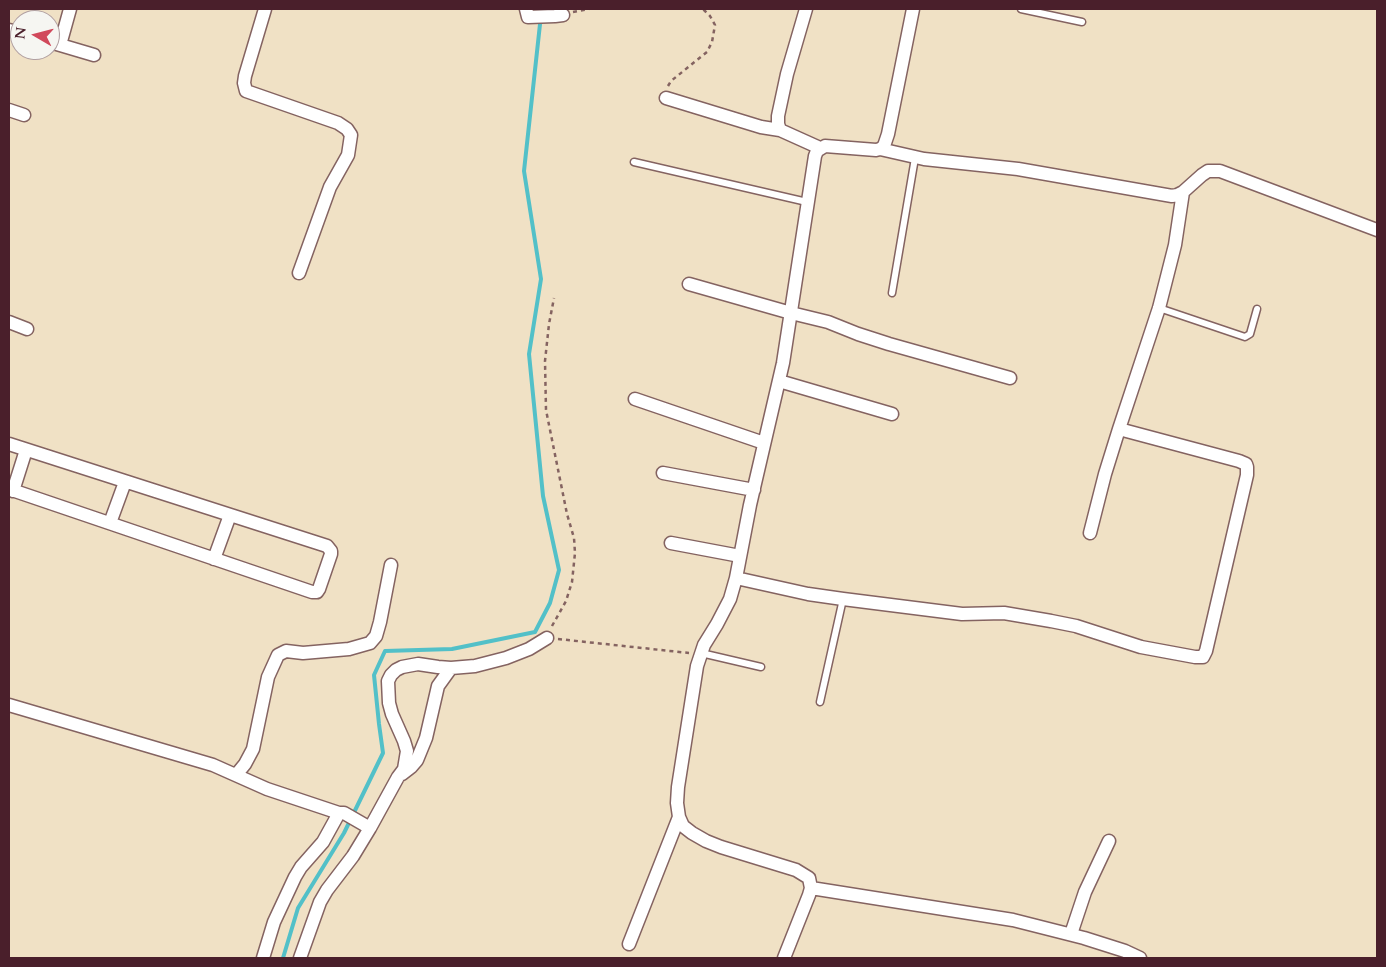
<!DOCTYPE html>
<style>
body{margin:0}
#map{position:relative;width:1386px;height:967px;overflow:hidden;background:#f0e1c5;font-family:Cardo,serif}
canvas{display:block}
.frame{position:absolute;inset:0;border:10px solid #4a1f2b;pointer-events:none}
.north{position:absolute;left:10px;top:10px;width:50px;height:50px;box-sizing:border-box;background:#f6f6f2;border:1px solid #b1a0a2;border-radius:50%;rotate:278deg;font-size:14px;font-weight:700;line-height:20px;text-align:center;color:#4a1f2b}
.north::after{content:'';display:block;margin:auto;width:18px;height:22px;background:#d1495b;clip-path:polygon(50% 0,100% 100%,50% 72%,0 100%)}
</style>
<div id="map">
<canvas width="1386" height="967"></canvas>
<div class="frame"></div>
<div class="north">N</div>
</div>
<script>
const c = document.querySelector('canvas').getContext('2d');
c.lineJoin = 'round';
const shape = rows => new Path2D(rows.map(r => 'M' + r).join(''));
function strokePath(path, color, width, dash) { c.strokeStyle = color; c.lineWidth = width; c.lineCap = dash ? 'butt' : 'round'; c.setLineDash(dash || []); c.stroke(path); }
strokePath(shape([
 [283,958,298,908,344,833,383,753,379,724,374,675,385,651,452,649,535,632,550,603,559,570,543,496,529,354,541,279,524,171,541,15,540,9]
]), '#52c0c8', 4);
const lane = shape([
 [1021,9,1082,22],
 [634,162,807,202],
 [892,293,915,158],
 [1159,308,1245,337,1250,334,1257,309],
 [701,653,761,667],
 [820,702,843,599]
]);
const street = shape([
 [265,9,245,76,244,83,246,91,338,123,347,129,351,135,348,155,330,187,299,273],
 [526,9,528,17,555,16,563,15],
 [806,9,787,74,778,116,778,124,780,130,820,148],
 [9,30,20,33],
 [50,42,94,55],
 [60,45,70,9],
 [666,98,761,127,780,130],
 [9,110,24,115],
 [880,149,924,159,1018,169,1172,196,1177,195,1183,192,1202,175,1208,171,1220,171,1377,230],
 [689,284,791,313,828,322,858,334,889,344,1010,378],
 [9,322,27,329],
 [779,381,892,414],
 [635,399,764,443],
 [9,444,327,546,331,551,331,554,319,589,317,592,312,592,9,489],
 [663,473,754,490],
 [13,491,26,450],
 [110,523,125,482],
 [1090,533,1105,474,1119,429,1159,308,1175,245,1183,192],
 [671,543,740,556],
 [214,559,230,515],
 [736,578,808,594,843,599,962,614,1004,613,1051,621,1076,626,1141,647,1195,657,1203,657,1206,651,1247,475,1247,467,1246,464,1239,461,1119,429],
 [9,705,213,765,267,789,339,813],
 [402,774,411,767,417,760,426,738,438,686,451,668],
 [236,775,245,764,253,749,268,677,278,655,286,651,303,653,349,649,370,643,376,636,380,622,391,565],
 [811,888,1013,920,1084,938,1125,951,1140,958],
 [1071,934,1085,892,1109,841],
 [629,944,679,817],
 [263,958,274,922,295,877,301,867,323,842,339,813,344,813,370,828],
 [300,958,320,902,327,890,353,856,370,828,398,777,404,769,407,751,404,741,392,714,389,703,388,681,391,675,396,670,402,667,418,664,438,667,451,668,475,666,506,658,529,649,547,638],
 [784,958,809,895,811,888,809,878,796,870,721,847,706,841,692,833,683,826,679,817,677,803,678,787,697,666,704,645,717,624,730,599,736,578,750,505,783,363,815,156,817,151,825,146,876,150,880,149,884,146,888,134,913,9]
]);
strokePath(lane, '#846361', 9);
strokePath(street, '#846361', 15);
strokePath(shape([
 [573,12,589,9],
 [668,86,671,81,707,52,712,42,715,25,710,16,703,9],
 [552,626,566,601,572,582,575,553,574,538,567,514,546,410,545,361,549,324,554,298],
 [558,639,689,653]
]), '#846361', 2.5, [4, 4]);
strokePath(lane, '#fff', 6);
strokePath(street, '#fff', 12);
</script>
